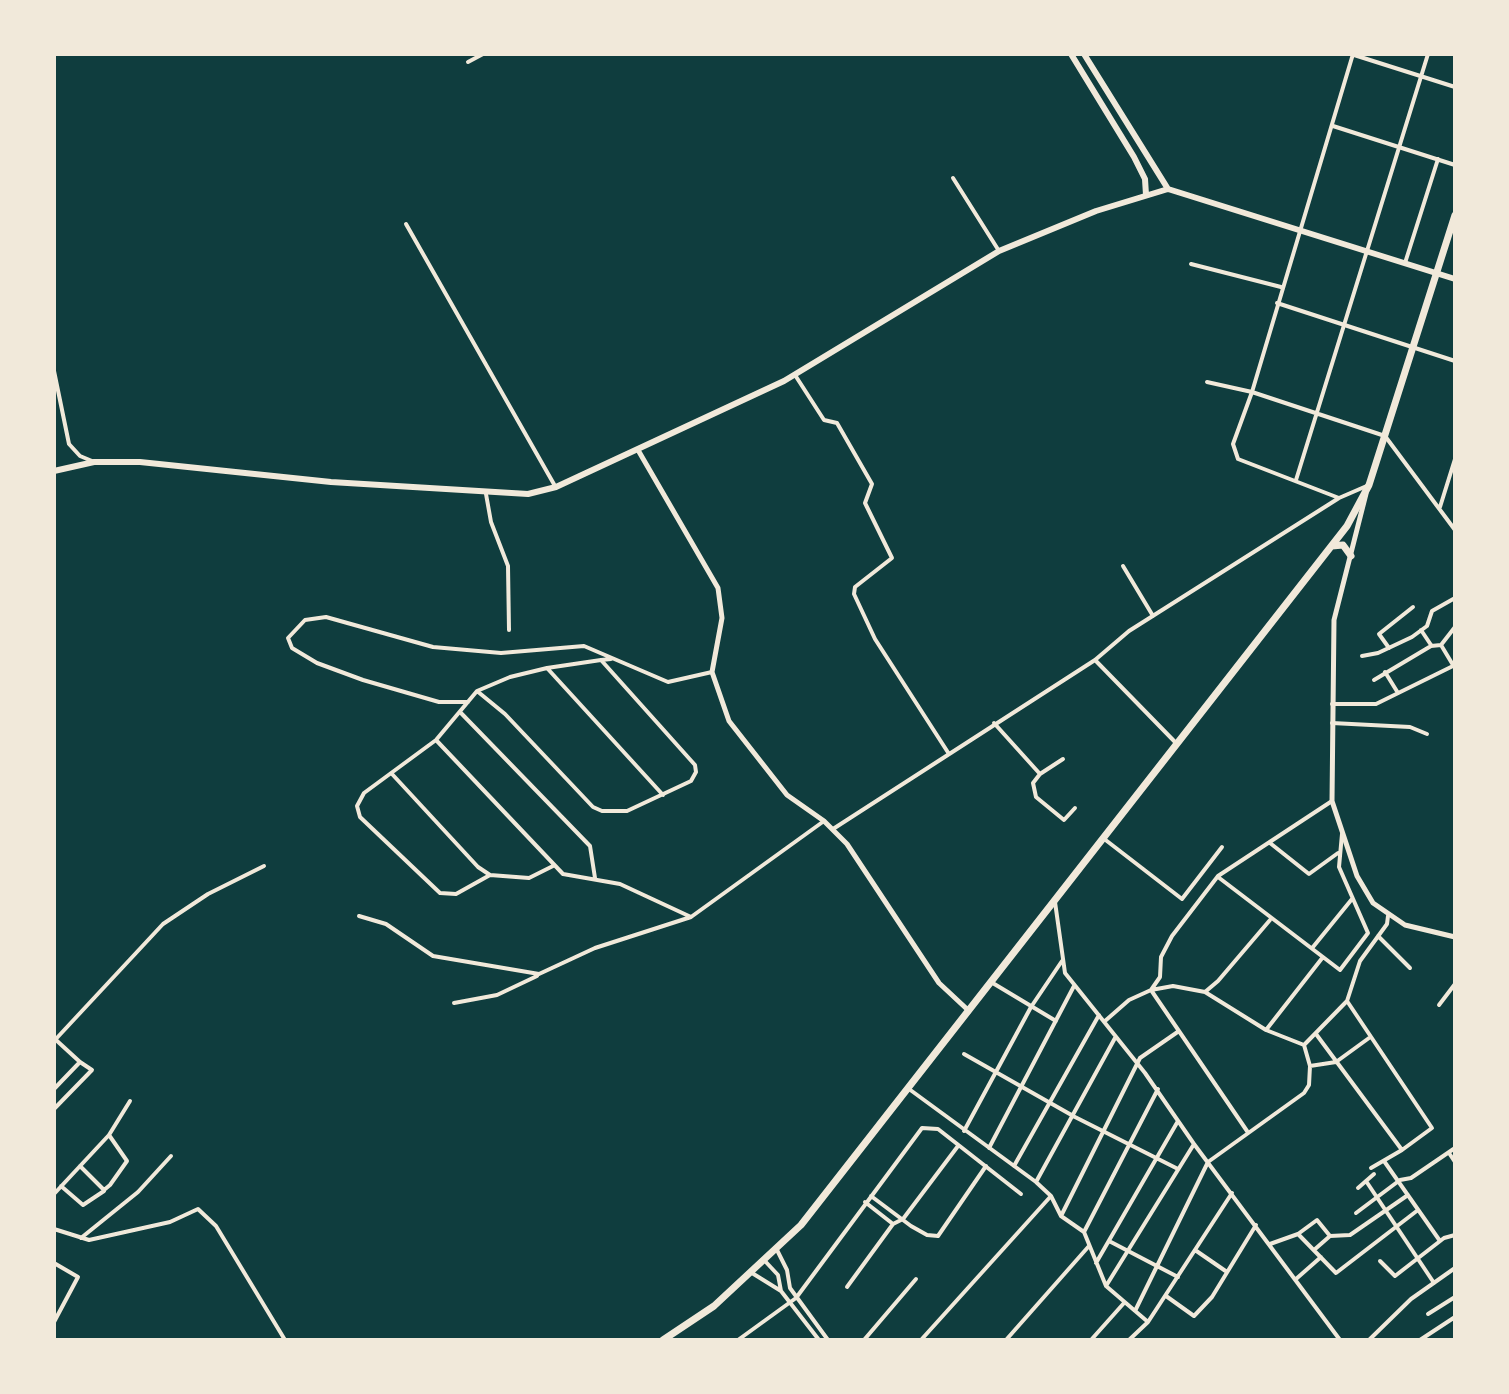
<!DOCTYPE html>
<style>
body{margin:0}
#map{position:relative;width:1509px;height:1394px;overflow:hidden;background:#0f3d3e;font-family:"Work Sans",sans-serif}
canvas{display:block}
.frame{position:absolute;inset:0;border:56px solid #f1e9da;pointer-events:none}
</style>
<div id="map">
<canvas width="1509" height="1394"></canvas>
<div class="frame"></div>
</div>
<script>
const c = document.querySelector('canvas').getContext('2d');
c.lineJoin = 'round';
const shape = rows => new Path2D(rows.map(r => 'M' + r).join(''));
function strokePath(path, color, width, dash) { c.strokeStyle = color; c.lineWidth = width; c.lineCap = dash ? 'butt' : 'round'; c.setLineDash(dash || []); c.stroke(path); }
strokePath(shape([
 [1351,54,1455,87],
 [468,62,483,54],
 [1333,126,1455,165],
 [953,178,999,251],
 [406,224,555,486],
 [1405,263,1438,159],
 [1191,264,1281,287],
 [1277,303,1455,361],
 [54,371,69,444,80,456,92,461],
 [795,375,824,420,837,423,872,484,865,503,892,558,855,587,854,594,875,639,949,754],
 [1207,382,1252,392,1385,436,1455,530],
 [1296,480,1428,54],
 [486,494,491,522,508,566,509,630],
 [1339,498,1238,459,1233,444,1252,392,1353,54],
 [1440,507,1455,459],
 [1123,566,1153,616],
 [1421,630,1431,645],
 [1441,645,1453,665],
 [1389,648,1379,634,1413,607],
 [1362,656,1378,653,1412,637,1427,626,1432,611,1455,598],
 [601,660,695,765,696,772,691,781,627,811,602,811,593,807,505,714,477,691,510,677,547,668,601,660,611,659],
 [547,668,663,795],
 [1385,672,1398,693],
 [1374,680,1431,646,1441,645,1455,627],
 [477,691,436,740,364,793,357,806,360,817,440,893,456,894,490,875],
 [468,702,439,702,363,680,317,663,292,648,288,638,305,620,326,617,433,647,501,653,584,646,668,682,712,672],
 [1332,704,1376,704,1455,665],
 [460,712,590,846,595,878],
 [994,723,1040,774],
 [1332,723,1410,727,1427,734],
 [436,740,563,874,620,884,691,917],
 [1176,743,1095,660,1129,631,1339,498,1369,485],
 [1063,759,1040,774,1033,783,1036,797,1064,820,1075,808],
 [392,774,478,867,490,875,529,878,553,866],
 [833,829,1095,660],
 [1103,838,1182,899,1222,847],
 [1270,843,1309,874,1338,853],
 [1218,877,1340,970,1368,933,1339,867,1342,834],
 [1055,902,1065,973,1145,1073,1194,1144,1340,1340],
 [359,916,386,924,433,956,539,974,595,948,691,917,824,821],
 [1378,936,1410,968],
 [1313,947,1352,899],
 [991,982,1056,1021],
 [1205,992,1218,981,1270,920],
 [1347,1001,1432,1128,1402,1150],
 [454,1003,497,995,537,976],
 [1439,1005,1455,984],
 [1105,1021,1129,1000,1151,990,1173,986,1205,992,1266,1030,1304,1045,1310,1066,1309,1085,1304,1093,1208,1162,1135,1311],
 [1266,1030,1323,957],
 [1316,1034,1402,1150,1371,1168],
 [56,1040,80,1062],
 [54,1041,163,924,208,894,264,866],
 [1304,1045,1347,1001,1360,961,1387,924,1388,916],
 [964,1054,1075,1117,1178,1169],
 [1310,1066,1336,1062,1369,1038],
 [54,1089,80,1062,92,1070,54,1109],
 [909,1089,1036,1182,1051,1196,1061,1216,1084,1232,1106,1286,1148,1322,1129,1340],
 [964,1131,1031,1007,1062,961],
 [1247,1131,1151,990,1160,977,1161,957,1172,936,1218,876,1332,801],
 [989,1148,1074,986],
 [1449,1153,1455,1162],
 [1384,1161,1440,1241],
 [80,1166,104,1190,110,1185,127,1161,109,1135],
 [1014,1166,1099,1015],
 [1366,1181,1434,1283],
 [1036,1182,1115,1038],
 [61,1186,83,1205,104,1191],
 [1358,1188,1374,1174],
 [54,1194,109,1135,130,1101],
 [871,1196,911,1226,927,1235,938,1236,986,1166],
 [1356,1213,1400,1180,1411,1178,1455,1148],
 [1061,1216,1140,1058,1179,1031],
 [893,1224,903,1219,958,1146],
 [54,1229,89,1240,170,1222,198,1209,216,1226,285,1340],
 [1084,1232,1158,1089],
 [1298,1234,1336,1273,1418,1210],
 [81,1238,138,1192,171,1156],
 [1109,1241,1178,1277],
 [1270,1244,1298,1234,1317,1220,1330,1236],
 [777,1250,787,1270,790,1288,828,1340],
 [1195,1250,1227,1272],
 [1314,1250,1330,1236,1350,1235,1408,1195],
 [764,1260,778,1275,781,1291],
 [1380,1261,1395,1276,1444,1238,1455,1235],
 [54,1263,78,1277,54,1322],
 [1096,1263,1178,1121],
 [752,1273,781,1291,819,1340],
 [1296,1279,1321,1257],
 [1106,1286,1194,1144],
 [847,1287,893,1224,865,1202],
 [1166,1296,1194,1316,1212,1297,1256,1225],
 [1428,1314,1455,1297],
 [1148,1322,1232,1193],
 [738,1340,796,1298,922,1128,938,1129,1021,1194],
 [864,1340,916,1279],
 [921,1340,1051,1196],
 [1006,1340,1089,1246],
 [1091,1340,1124,1303],
 [1369,1340,1411,1299,1455,1268],
 [1420,1340,1455,1317]
]), '#f1e9da', 4);
strokePath(shape([
 [638,450,718,588,722,618,712,672,729,721,787,795,824,821,847,844,939,983,969,1011],
 [1366,494,1334,620,1332,801,1357,876,1373,903,1405,925,1455,937]
]), '#f1e9da', 5);
strokePath(shape([
 [1071,54,1134,157,1145,179,1146,195],
 [1084,54,1168,189],
 [1168,189,1455,279],
 [54,471,94,462,140,462,331,482,528,494,556,487,784,381,999,251,1096,211,1168,189]
]), '#f1e9da', 6);
strokePath(shape([
 [1332,546,1343,545,1351,556],
 [663,1340,714,1306,801,1225,1347,526,1369,485,1455,215]
]), '#f1e9da', 7);
</script>
